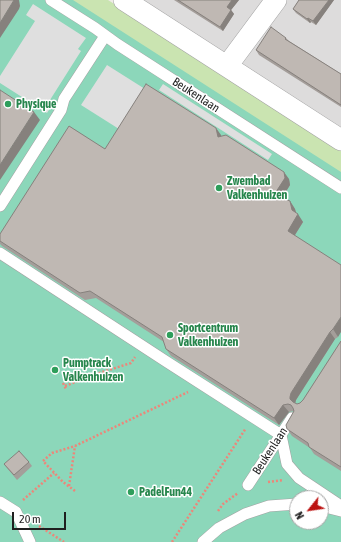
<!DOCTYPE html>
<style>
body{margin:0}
#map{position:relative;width:341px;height:542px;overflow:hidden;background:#efece7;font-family:"Asap Condensed",sans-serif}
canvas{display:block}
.north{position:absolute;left:289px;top:490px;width:40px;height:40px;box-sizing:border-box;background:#fff;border:1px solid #a5a5a5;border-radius:50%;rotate:240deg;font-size:11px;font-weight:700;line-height:16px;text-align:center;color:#1f1f1f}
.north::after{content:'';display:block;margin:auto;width:14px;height:18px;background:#bc1312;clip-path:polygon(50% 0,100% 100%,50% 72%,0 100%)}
.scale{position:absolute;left:12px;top:512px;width:54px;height:18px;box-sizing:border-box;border:2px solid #1f1f1f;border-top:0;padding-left:5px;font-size:12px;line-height:14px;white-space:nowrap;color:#1f1f1f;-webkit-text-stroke:3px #fff;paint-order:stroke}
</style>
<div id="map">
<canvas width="341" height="542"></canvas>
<div class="north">N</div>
<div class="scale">20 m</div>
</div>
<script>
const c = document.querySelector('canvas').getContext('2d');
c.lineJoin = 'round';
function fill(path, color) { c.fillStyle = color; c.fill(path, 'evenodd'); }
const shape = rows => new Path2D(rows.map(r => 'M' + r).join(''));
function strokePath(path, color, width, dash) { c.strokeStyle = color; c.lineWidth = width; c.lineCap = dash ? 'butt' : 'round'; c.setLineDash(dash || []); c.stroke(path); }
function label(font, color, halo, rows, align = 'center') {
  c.font = font + ' "Asap Condensed",sans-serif'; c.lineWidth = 3; c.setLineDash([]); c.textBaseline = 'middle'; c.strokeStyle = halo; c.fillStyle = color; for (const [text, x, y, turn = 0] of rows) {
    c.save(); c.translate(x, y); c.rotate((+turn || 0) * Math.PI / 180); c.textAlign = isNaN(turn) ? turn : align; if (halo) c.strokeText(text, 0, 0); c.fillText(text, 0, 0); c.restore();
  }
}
fill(shape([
 [135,0,341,0,341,129]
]), '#dddcdc');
fill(shape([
 [68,0,108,0,324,139,341,150,341,178]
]), '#cae4b1');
fill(shape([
 [0,0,73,0,341,172,341,542,0,542],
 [297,498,321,498,321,522,297,522]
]), '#8cd7ba');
fill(shape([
 [33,4,86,38,78,49,81,51,50,100,54,102,47,113,0,83,0,76,35,21,26,15],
 [107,65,145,89,119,129,81,105],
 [163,84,272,154,268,160,159,90]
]), '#dfdfdf');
const service = shape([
 [51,0,95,28,117,44,341,188],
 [0,206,61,110,64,99,105,36],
 [0,253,167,362,281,435,287,464,299,478,341,506],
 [248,485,292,418],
 [0,502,16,512,30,542],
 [321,506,341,511],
 [203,542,219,528,245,514,269,506,297,504]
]);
const minor = shape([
 [124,0,341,140],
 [227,66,276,0]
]);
strokePath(service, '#a3a3a3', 12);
strokePath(minor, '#a3a3a3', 22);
strokePath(shape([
 [63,383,66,389],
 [65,386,96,374,131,363,135,357],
 [268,482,283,480],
 [69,486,75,446],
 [75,491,63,482,43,461,52,453,75,446,188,392],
 [23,500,54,473],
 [218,511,223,504,238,493],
 [39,526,64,542],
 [172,542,246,428]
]), '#ed8679', 2.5, [2, 2]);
strokePath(service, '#fff', 11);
strokePath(minor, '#fff', 21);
fill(shape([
 [174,0,239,0,231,10,234,14,223,31],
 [299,0,334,0,316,25,311,22,310,23,296,13,293,9],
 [286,38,289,41,341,74,341,107,259,55,256,50],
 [216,128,221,136,289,179,290,185,282,198,290,201,295,209,296,213,303,222,295,235,338,337,335,339,296,400,295,403,297,404,300,403,303,400,341,341,341,471,314,454,310,448,292,436,287,429,294,411,289,412,279,425,171,356,166,349,164,342,96,298,85,300,2,246,0,244,0,234,105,149],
 [29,462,32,466,17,480,7,468,4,464]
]), '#a49e9a');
fill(shape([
 [14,0,19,0,20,6,19,9,0,38,0,23],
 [232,0,239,0,231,10,234,14,223,31,220,27,227,7],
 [329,0,334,0,316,25,313,21],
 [308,18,311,22,310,23,307,19],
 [34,112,40,120,0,180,0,165],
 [216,128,221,135,223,144,218,137],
 [284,172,289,179,290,185,279,203,274,195],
 [290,201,295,209,297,216,298,214,303,222,293,238,288,231,292,210],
 [341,317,341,332,338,337,333,329],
 [330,332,335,339,296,400,295,404,296,407,290,399,290,397,291,393],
 [283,405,289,412,279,425,274,418]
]), '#86817d');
const building = shape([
 [0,0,14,0,0,23,0,0],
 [178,0,232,0,227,7,231,10,220,27,178,0],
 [299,0,329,0,313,21,308,18,307,19,293,9,299,0],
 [271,27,286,38,285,39,341,74,341,105,256,50,271,27],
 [146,84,216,128,218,137,226,135,284,172,285,178,274,195,290,201,292,210,298,214,288,231,341,265,341,317,333,329,330,332,291,393,290,397,290,399,293,402,297,404,300,403,303,400,341,341,341,467,309,447,308,443,287,429,286,425,294,411,293,408,291,405,288,404,283,405,274,418,166,349,162,337,90,291,80,293,0,241,0,234,69,126,105,149,146,84],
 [0,90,34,112,0,165,0,90],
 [19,451,29,462,14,475,4,464,19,451]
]);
fill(building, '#bfb8b3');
strokePath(building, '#86817d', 1);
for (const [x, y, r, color] of [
 [8,104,4,"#2e9e5b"],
 [219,188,4,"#2e9e5b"],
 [170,335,4,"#2e9e5b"],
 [55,370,4,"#2e9e5b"],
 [131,492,4,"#2e9e5b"]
]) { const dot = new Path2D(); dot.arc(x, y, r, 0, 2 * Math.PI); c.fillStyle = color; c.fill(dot); strokePath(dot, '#fff', 1.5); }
label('12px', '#1f1f1f', '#fff', [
 ["Beukenlaan",196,95,33],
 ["Beukenlaan",270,451,-57]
]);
label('bold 12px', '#27864d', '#fff', [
 ["Physique",16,104],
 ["Zwembad",227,181],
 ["Valkenhuizen",227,195],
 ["Sportcentrum",178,328],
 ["Valkenhuizen",178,342],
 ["Pumptrack",63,363],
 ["Valkenhuizen",63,377],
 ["PadelFun44",139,492]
], 'left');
</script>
